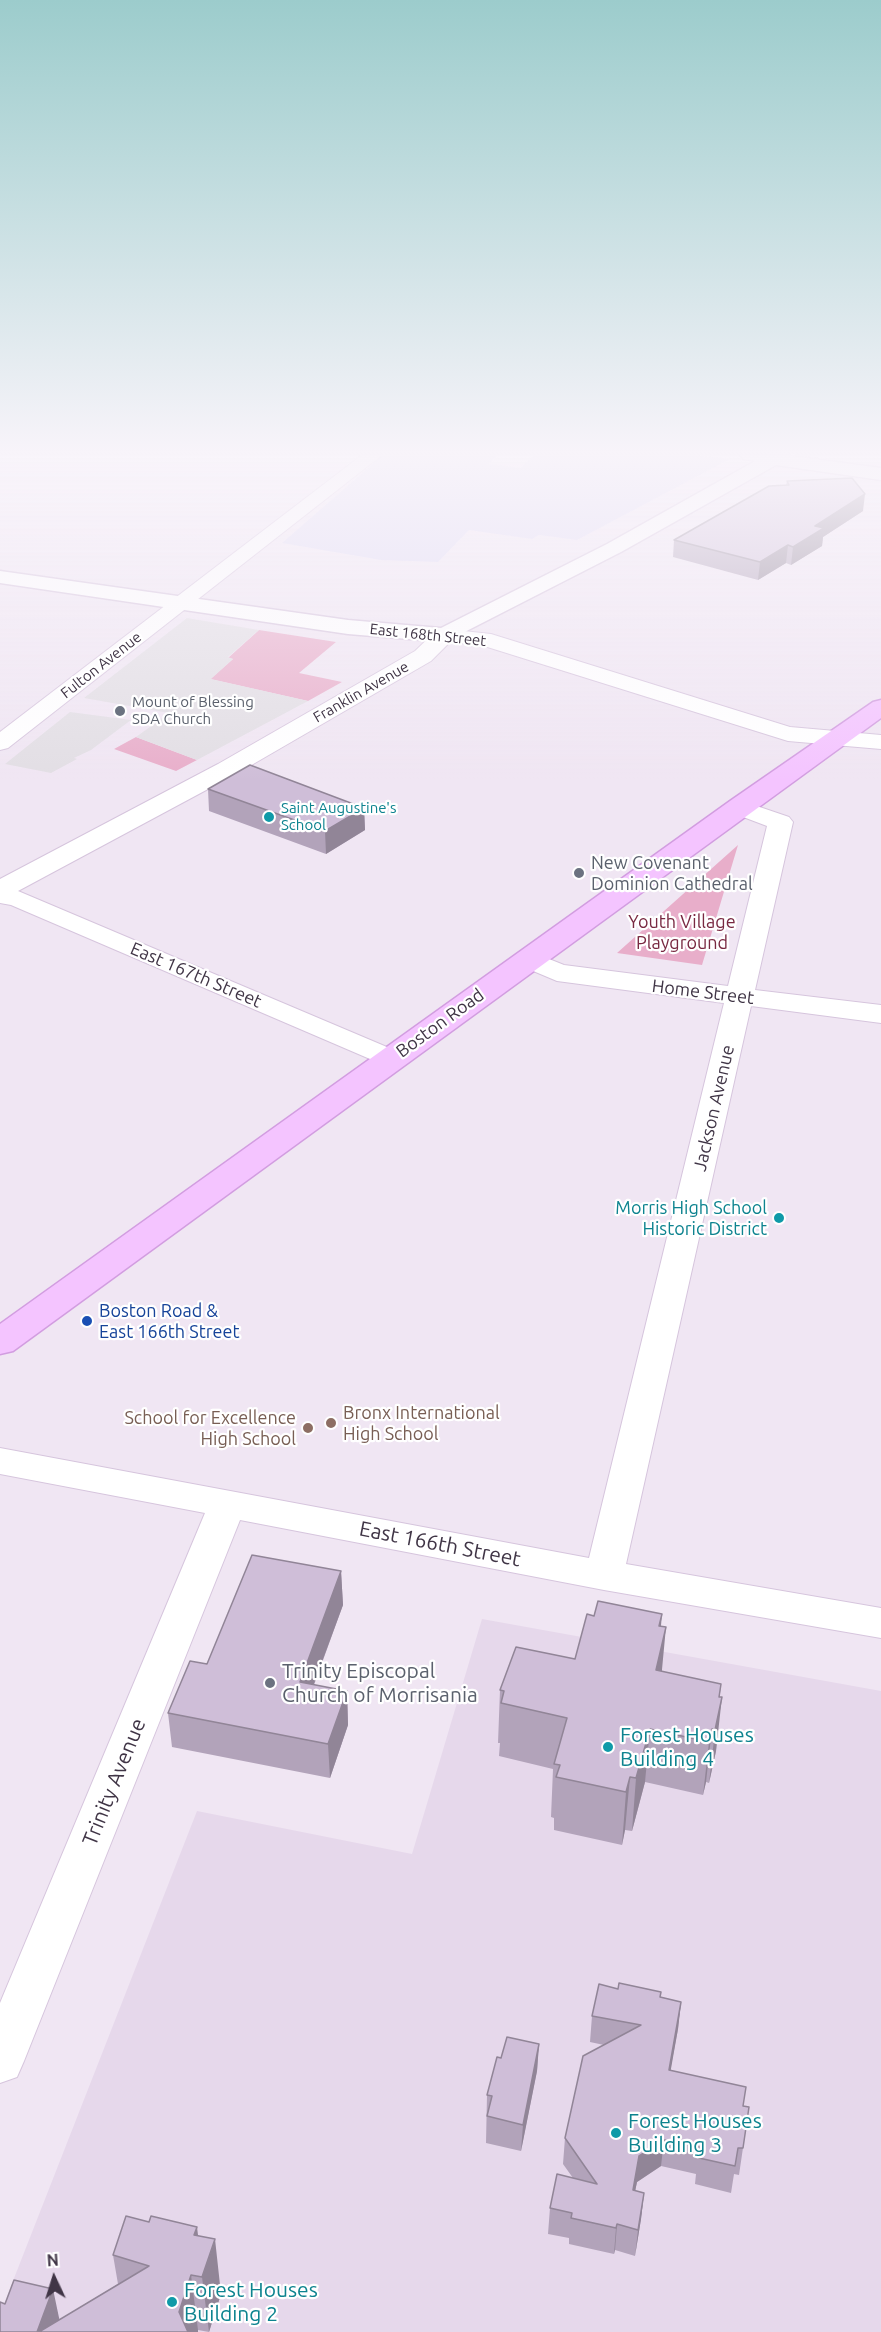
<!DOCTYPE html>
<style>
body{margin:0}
#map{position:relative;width:881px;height:2332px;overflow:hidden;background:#f0e6f3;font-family:Ubuntu,sans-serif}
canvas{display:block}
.north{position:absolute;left:24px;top:2248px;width:60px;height:60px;-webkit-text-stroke:4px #fff;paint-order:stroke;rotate:356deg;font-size:16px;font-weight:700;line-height:24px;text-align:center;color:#403546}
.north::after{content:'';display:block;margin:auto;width:21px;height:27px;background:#403546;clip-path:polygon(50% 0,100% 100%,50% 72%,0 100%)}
</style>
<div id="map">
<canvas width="881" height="2332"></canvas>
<div class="north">N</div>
</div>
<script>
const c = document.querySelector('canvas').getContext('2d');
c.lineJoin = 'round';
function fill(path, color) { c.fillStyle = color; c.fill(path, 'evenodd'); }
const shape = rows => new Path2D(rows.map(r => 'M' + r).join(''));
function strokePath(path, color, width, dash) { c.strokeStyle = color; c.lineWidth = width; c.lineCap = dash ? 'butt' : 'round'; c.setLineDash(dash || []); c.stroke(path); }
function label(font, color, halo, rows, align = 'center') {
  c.font = font + ' Ubuntu,sans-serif'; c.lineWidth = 4.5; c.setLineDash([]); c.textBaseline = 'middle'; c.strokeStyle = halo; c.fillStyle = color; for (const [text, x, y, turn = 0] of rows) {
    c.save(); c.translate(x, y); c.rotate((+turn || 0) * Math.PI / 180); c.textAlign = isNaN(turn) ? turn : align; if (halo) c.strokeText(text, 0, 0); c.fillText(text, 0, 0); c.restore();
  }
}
fill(shape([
 [482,1619,881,1691,881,2332,0,2332,0,2314,197,1811,412,1854]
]), '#e6d8eb');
fill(shape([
 [383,455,497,455,489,464,521,468,534,455,693,455,730,459,577,540,539,535,532,539,469,530,438,562,381,560,282,543]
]), '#ded9f4');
fill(shape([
 [259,630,336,642,299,673,342,682,308,701,210,679,233,659,228,658],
 [136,737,197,760,176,771,114,749],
 [738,845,702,965,617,953]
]), '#e8aeca');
fill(shape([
 [187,618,259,630,228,657,233,659,211,679,308,701,197,760,136,737,169,713,84,698],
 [70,712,131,720,91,750,74,758,77,759,51,773,5,764]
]), '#e2dee4');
const minor = shape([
 [362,455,382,455,8,748,0,750,0,732,362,455],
 [740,455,789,455,773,464,743,459,740,455],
 [445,629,491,634,790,727,881,735,881,749,788,741,481,645,450,642,431,661,236,774,18,891,401,1053,406,1059,401,1065,391,1068,11,905,0,903,0,879,218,764,415,651,437,630,445,629],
 [739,800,789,817,793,822,755,990,881,1005,881,1023,751,1006,626,1564,881,1608,881,1638,604,1590,240,1520,24,2061,17,2077,0,2083,0,2003,205,1513,0,1474,0,1448,589,1558,724,1003,557,981,519,965,515,959,519,953,529,951,564,965,728,986,767,826,730,812,727,807,730,802,739,800]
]);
const tertiary = shape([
 [766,455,784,455,881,468,881,480,776,465,621,552,445,642,348,634,0,583,0,571,348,620,441,628,607,544,766,455]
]);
const secondary = shape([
 [881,700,881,718,13,1351,0,1354,0,1324,730,801,873,702,881,700]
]);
strokePath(minor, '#d6c5dd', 2);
strokePath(tertiary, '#d6c5dd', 3);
strokePath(secondary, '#d29de0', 3);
fill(minor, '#fff');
fill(tertiary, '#fff');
fill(secondary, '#f4c4ff');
fill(shape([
 [787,481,863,511,823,537,822,546,791,565,786,563,758,580,673,557,674,540,786,485],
 [208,789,364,808,365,830,326,854,209,811],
 [341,1571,343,1605,314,1685,347,1691,348,1725,330,1778,172,1747,168,1713,207,1664],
 [594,1616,661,1626,662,1671,720,1697,716,1751,709,1783,706,1782,703,1795,645,1782,632,1831,625,1830,622,1845,554,1830,554,1818,551,1817,553,1769,499,1756,500,1743,498,1743,500,1690,575,1659],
 [661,1997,681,2002,678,2029,670,2071,743,2106,749,2107,739,2175,734,2174,731,2193,695,2184,696,2174,661,2166,637,2182,635,2191,644,2193,641,2219,635,2256,615,2250,614,2254,569,2244,569,2238,548,2234,550,2208,573,2178,563,2164,565,2138,604,2045,590,2042,592,2016],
 [539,2044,537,2071,521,2151,486,2143,487,2095,501,2058],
 [149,2222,198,2236,221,2294,209,2332,198,2330,198,2332,0,2332,59,2320,118,2284,113,2255]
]), '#b2a3ba');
fill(shape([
 [865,494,863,511,823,537,822,546,791,565,793,547,815,526],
 [788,545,786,563,758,580,760,562],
 [364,808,365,830,326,854,325,831],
 [341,1571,343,1605,302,1716,300,1682],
 [662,1614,658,1660,666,1627,661,1680,651,1723,659,1626],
 [721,1684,717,1720,722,1697,716,1751,709,1783,719,1697],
 [347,1691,348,1725,330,1778,328,1744],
 [650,1729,645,1782,632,1831,636,1778],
 [712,1729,706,1782,703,1795,709,1742],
 [630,1777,625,1830,622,1845,626,1792],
 [681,2002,678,2029,666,2097,669,2070],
 [539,2044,537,2071,521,2151,523,2125],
 [664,2140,661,2166,637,2182,630,2216,633,2190,639,2156],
 [644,2193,641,2219,635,2256,638,2230],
 [617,2224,615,2250,614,2254,616,2228],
 [197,2227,203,2275,215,2239,221,2294,209,2332,202,2277,194,2235],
 [191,2275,198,2330,198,2332,182,2332,179,2312],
 [53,2289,62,2332,37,2332]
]), '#918597');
const building = shape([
 [852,478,865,494,815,526,824,528,793,547,788,545,760,562,674,540,769,486,789,485,787,481,852,478],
 [250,765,364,808,325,831,208,789,250,765],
 [252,1555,341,1571,300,1682,347,1691,328,1744,168,1713,190,1661,207,1664,252,1555],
 [598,1601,662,1614,659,1626,666,1627,656,1670,721,1684,719,1697,722,1697,715,1730,712,1729,709,1742,650,1729,636,1778,630,1777,626,1792,556,1777,560,1765,554,1764,567,1718,501,1703,504,1691,500,1690,516,1647,575,1659,587,1614,594,1616,598,1601],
 [619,1983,661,1992,660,1997,681,2002,669,2070,746,2087,743,2106,749,2107,743,2148,738,2148,735,2166,699,2158,700,2147,664,2140,639,2156,633,2190,644,2193,638,2230,617,2224,616,2228,571,2218,572,2213,550,2208,557,2174,597,2184,565,2138,583,2056,641,2025,592,2016,599,1984,618,1989,619,1983],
 [507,2037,539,2044,523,2125,487,2116,492,2096,487,2095,497,2057,501,2058,507,2037],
 [126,2216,149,2222,151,2216,197,2227,194,2235,215,2239,202,2277,191,2275,179,2312,188,2332,39,2332,149,2266,113,2255,126,2216],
 [14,2280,53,2289,37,2332,0,2332,0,2302,5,2304,14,2280]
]);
fill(building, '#cfbed8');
strokePath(building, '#918597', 1.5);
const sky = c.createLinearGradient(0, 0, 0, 781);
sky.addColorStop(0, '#9ccccc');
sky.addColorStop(0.58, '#f8f4fa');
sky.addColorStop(1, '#f8f4fa00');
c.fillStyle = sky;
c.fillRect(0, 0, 881, 781);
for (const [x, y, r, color] of [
 [120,711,6,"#6b7280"],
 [269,817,6,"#0f9aa8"],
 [579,873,6,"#6b7280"],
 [779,1218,6,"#0f9aa8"],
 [87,1321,6,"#1a4fb4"],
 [331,1423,6,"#8d6e63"],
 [308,1428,6,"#8d6e63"],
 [270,1683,6,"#6b7280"],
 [608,1747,6,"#0f9aa8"],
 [616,2133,6,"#0f9aa8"],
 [172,2302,6,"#0f9aa8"]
]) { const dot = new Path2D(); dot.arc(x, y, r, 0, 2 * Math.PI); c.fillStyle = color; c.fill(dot); strokePath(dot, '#fff', 2); }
label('15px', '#403546', '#fff', [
 ["East 168th Street",428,635,6],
 ["Fulton Avenue",101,665,-38],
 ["Franklin Avenue",361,692,-30]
]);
label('15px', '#5b616d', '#fff', [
 ["Mount of Blessing",132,702],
 ["SDA Church",132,719]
], 'left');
label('15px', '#0d838f', '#fff', [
 ["Saint Augustine's",281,808],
 ["School",281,825]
], 'left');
label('18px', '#5b616d', '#fff', [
 ["New Covenant",591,863],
 ["Dominion Cathedral",591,884]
], 'left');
label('18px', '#782841', '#fff', [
 ["Youth Village",682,922],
 ["Playground",682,943]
]);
label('18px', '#403546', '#fff', [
 ["East 167th Street",196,975,23],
 ["Home Street",703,992,7],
 ["Boston Road",440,1023,-36],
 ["Jackson Avenue",714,1108,-77]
]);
label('18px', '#0d838f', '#fff', [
 ["Morris High School",767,1208],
 ["Historic District",767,1229]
], 'right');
label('18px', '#164399', '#fff', [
 ["Boston Road &",99,1311],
 ["East 166th Street",99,1332]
], 'left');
label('18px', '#785e54', '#fff', [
 ["Bronx International",343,1413],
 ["High School",343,1434],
 ["School for Excellence",296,1418,"right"],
 ["High School",296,1439,"right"]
], 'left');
label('21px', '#403546', '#fff', [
 ["East 166th Street",440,1544,11],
 ["Trinity Avenue",114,1782,-68]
]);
label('21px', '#5b616d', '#fff', [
 ["Trinity Episcopal",282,1671],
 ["Church of Morrisania",282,1695]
], 'left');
label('21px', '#0d838f', '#fff', [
 ["Forest Houses",620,1735],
 ["Building 4",620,1759],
 ["Forest Houses",628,2121],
 ["Building 3",628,2145],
 ["Forest Houses",184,2290],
 ["Building 2",184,2314]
], 'left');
</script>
